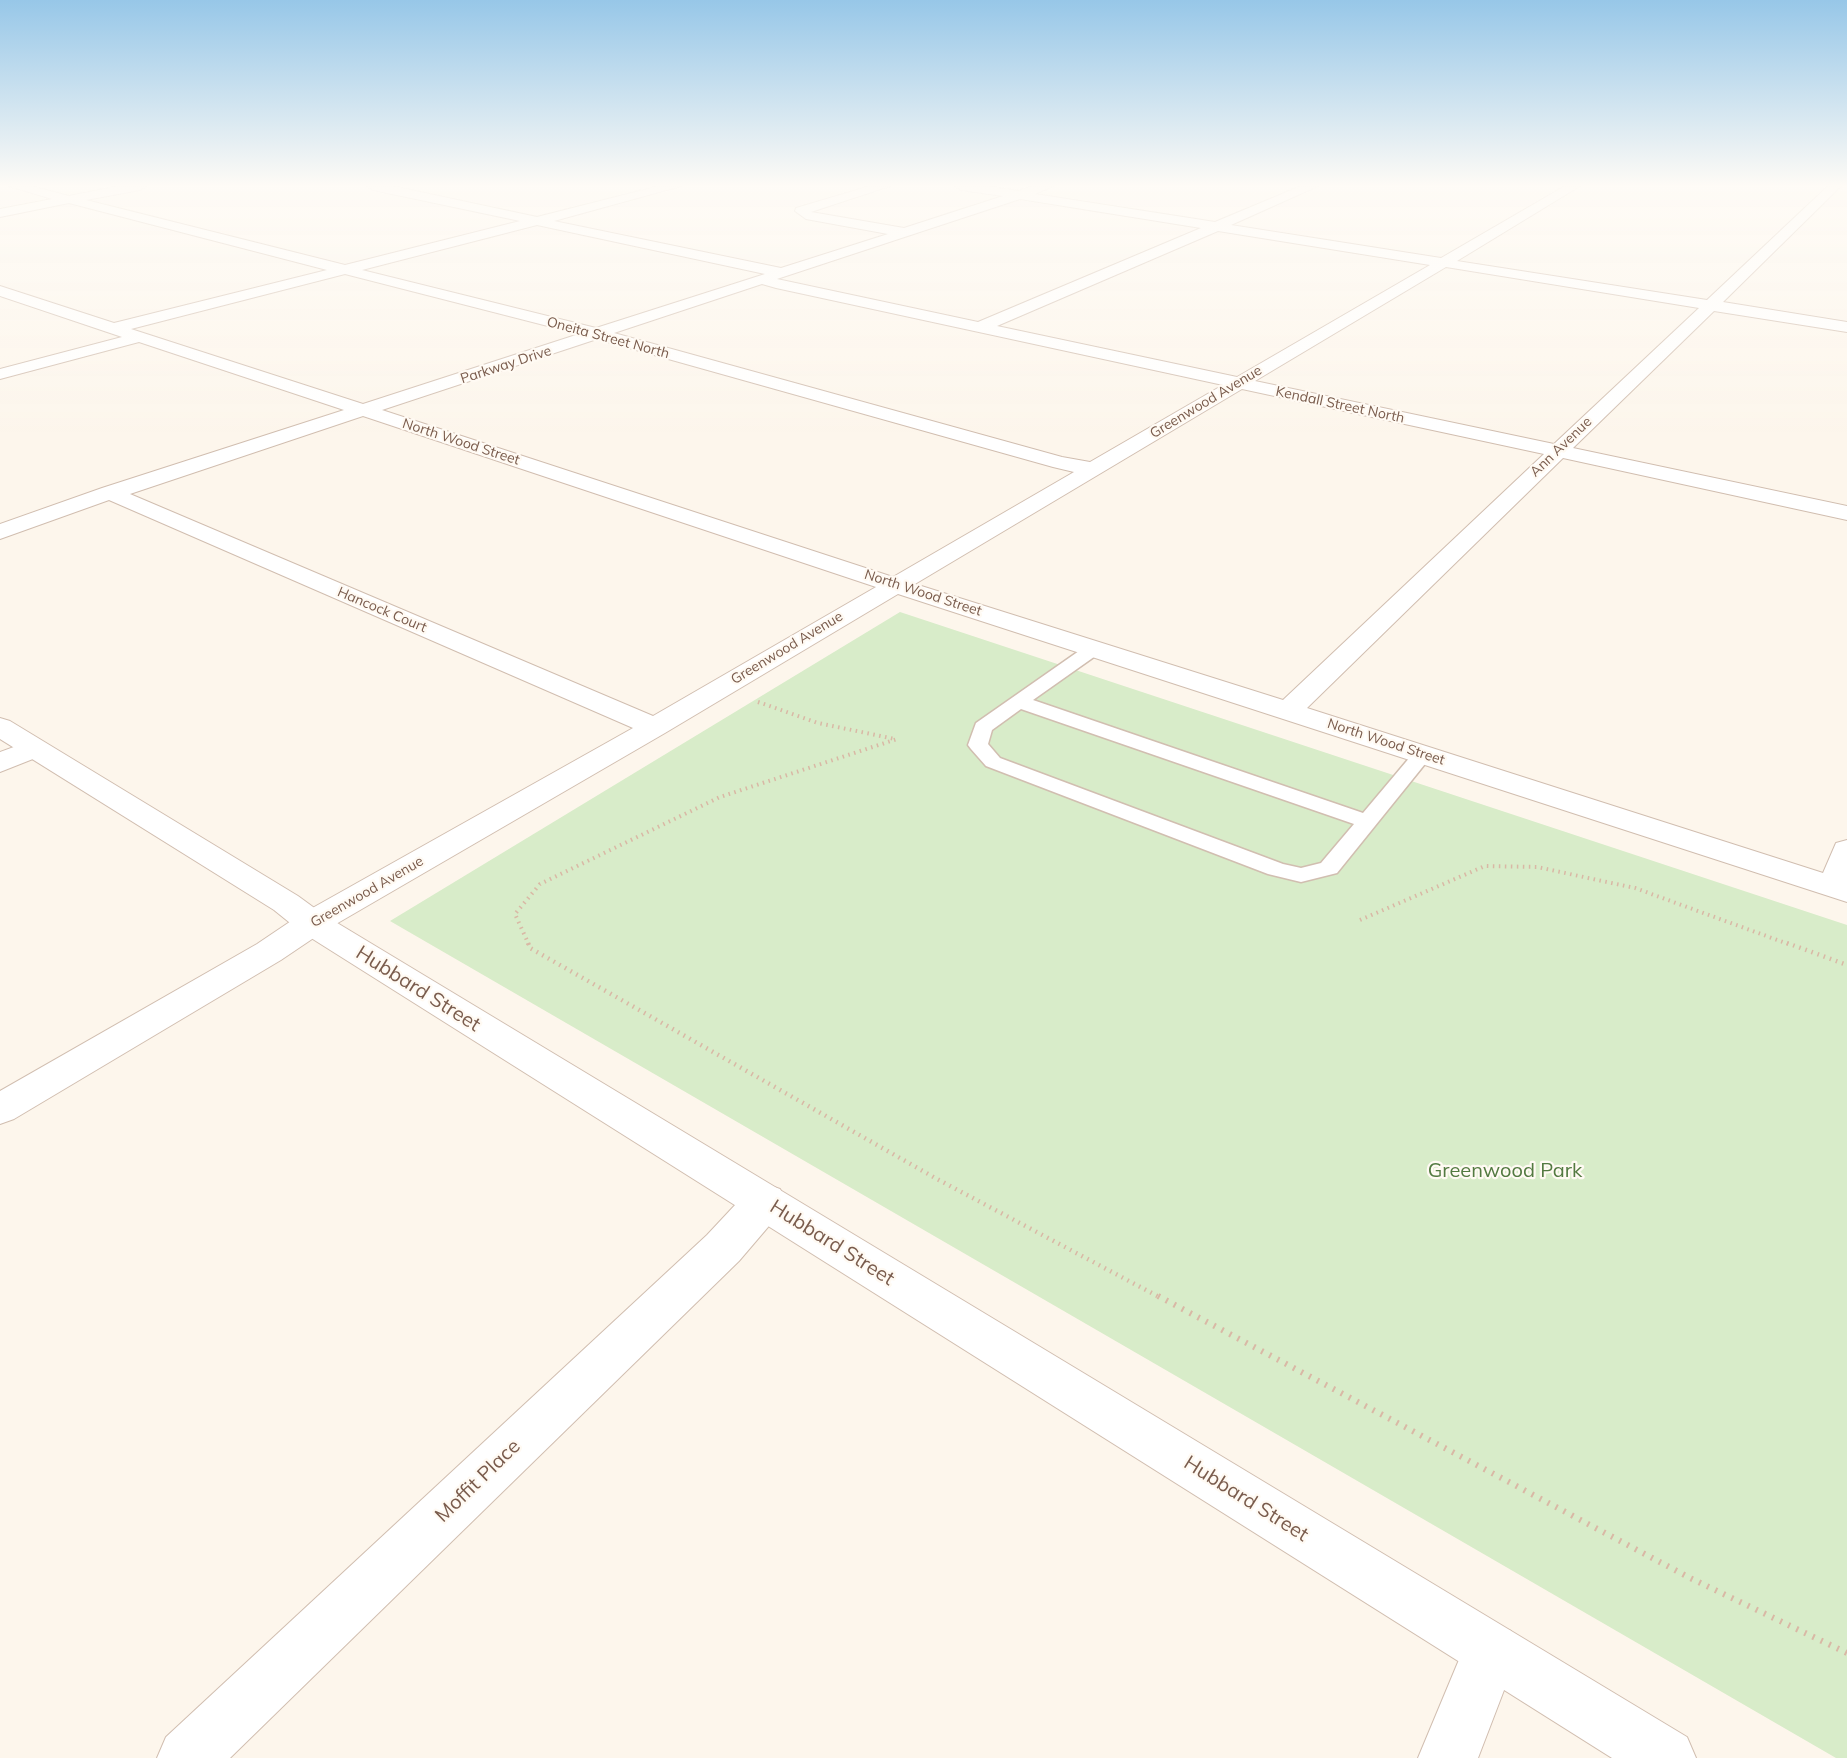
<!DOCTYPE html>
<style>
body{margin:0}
canvas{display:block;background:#fdf6ec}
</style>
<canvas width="1847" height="1758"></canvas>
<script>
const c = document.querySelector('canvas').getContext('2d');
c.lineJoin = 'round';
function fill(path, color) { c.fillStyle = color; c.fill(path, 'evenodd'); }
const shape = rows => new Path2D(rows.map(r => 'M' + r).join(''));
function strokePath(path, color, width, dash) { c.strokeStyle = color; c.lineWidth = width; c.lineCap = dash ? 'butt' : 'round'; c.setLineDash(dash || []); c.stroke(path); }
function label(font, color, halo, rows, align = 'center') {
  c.font = font + ' Mulish,sans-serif'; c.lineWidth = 4.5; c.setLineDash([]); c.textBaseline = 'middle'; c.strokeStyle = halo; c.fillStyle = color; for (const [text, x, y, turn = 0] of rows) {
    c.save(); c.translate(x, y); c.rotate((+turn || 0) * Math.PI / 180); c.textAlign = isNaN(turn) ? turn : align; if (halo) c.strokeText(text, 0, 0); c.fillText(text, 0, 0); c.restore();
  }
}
fill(shape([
 [900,612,1847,925,1847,1758,1836,1758,390,921]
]), '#d8ecc9');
const service = shape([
 [1095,643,1101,644,1104,648,1101,652,1033,700,1363,813,1416,750,1430,750,1433,754,1337,873,1301,882,1268,874,986,766,971,749,968,745,976,723,1089,644,1095,643],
 [1021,709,1354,824,1321,863,1301,868,1283,864,1000,758,988,744,992,730,1021,709]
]);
const minor = shape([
 [9,186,31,186,69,196,119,186,146,186,140,190,86,200,345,265,520,221,373,190,367,186,392,186,537,217,659,186,681,186,554,221,781,268,888,234,806,219,795,211,796,208,870,186,890,186,811,212,904,228,1003,196,961,190,955,186,986,186,1018,191,1034,186,1053,186,1035,194,1215,222,1301,186,1318,186,1231,225,1441,258,1565,186,1580,186,1457,261,1707,300,1828,186,1841,186,1723,302,1847,322,1847,332,1714,311,1573,448,1847,506,1847,520,1563,458,1307,708,1823,873,1836,843,1847,840,1847,902,898,594,665,733,324,931,281,960,14,1119,0,1124,0,1091,257,944,300,915,633,728,109,500,0,539,0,524,102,488,344,410,139,342,0,379,0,369,122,337,0,296,0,286,114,323,327,270,69,203,0,217,0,209,52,199,9,186],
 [1020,199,1201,228,978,322,777,279,1020,199],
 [537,225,765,274,596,328,362,270,537,225],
 [1218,231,1430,265,1237,377,997,326,1218,231],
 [1446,267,1699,308,1554,444,1255,381,1446,267],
 [345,274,579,334,363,404,131,329,345,274],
 [762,284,776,288,1223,385,1090,462,1062,457,614,333,762,284],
 [597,339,1053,467,1074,472,893,577,382,410,597,339],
 [1242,389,1544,454,1283,700,915,584,1242,389],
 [363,416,876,587,653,716,130,494,363,416],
 [33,740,43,743,48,749,43,755,0,772,0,752,33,740],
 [765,1184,780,1189,786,1201,780,1213,739,1261,230,1758,157,1758,166,1737,707,1235,750,1189,765,1184],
 [1491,1623,1511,1631,1519,1651,1478,1758,1418,1758,1471,1631,1491,1623]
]);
const tertiary = shape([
 [0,718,10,721,298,896,324,915,1687,1737,1696,1758,1612,1758,300,931,274,910,0,739,0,718]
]);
strokePath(service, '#d1beb0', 3);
strokePath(minor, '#d1beb0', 2);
strokePath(tertiary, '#d1beb0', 2);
strokePath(shape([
 [758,702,818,723,895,739],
 [1360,920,1485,866,1537,867,1635,888,1791,945],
 [529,945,515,914,540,884,720,797,897,739]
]), '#d9b8a5', 4, [1.5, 4.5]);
strokePath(shape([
 [528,943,530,948,937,1179,1161,1298],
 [1787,943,1847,965]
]), '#d9b8a5', 4.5, [1.5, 5]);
strokePath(shape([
 [1158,1296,1690,1578,1847,1653]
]), '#d9b8a5', 6, [2, 7]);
fill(service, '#fff');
fill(minor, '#fff');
fill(tertiary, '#fff');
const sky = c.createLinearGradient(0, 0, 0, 432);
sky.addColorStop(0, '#97c7e8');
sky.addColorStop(0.43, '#fefbf6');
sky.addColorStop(1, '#fefbf600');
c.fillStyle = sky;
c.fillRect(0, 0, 1847, 432);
label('14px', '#7a5c4d', '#fffaf3', [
 ["Oneita Street North",608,338,15],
 ["Parkway Drive",506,365,-18],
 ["Greenwood Avenue",1206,402,-31],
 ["Kendall Street North",1340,405,12],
 ["North Wood Street",461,442,18],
 ["Ann Avenue",1561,447,-44],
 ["North Wood Street",923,593,18],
 ["Hancock Court",382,610,23],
 ["Greenwood Avenue",787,648,-31],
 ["North Wood Street",1386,742,18],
 ["Greenwood Avenue",367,892,-30]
]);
label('20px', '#7a5c4d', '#fffaf3', [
 ["Hubbard Street",418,989,32],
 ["Hubbard Street",832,1243,32],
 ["Moffit Place",478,1481,-44],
 ["Hubbard Street",1246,1499,32]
]);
label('20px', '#537a41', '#fffaf3', [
 ["Greenwood Park",1505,1171]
]);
</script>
